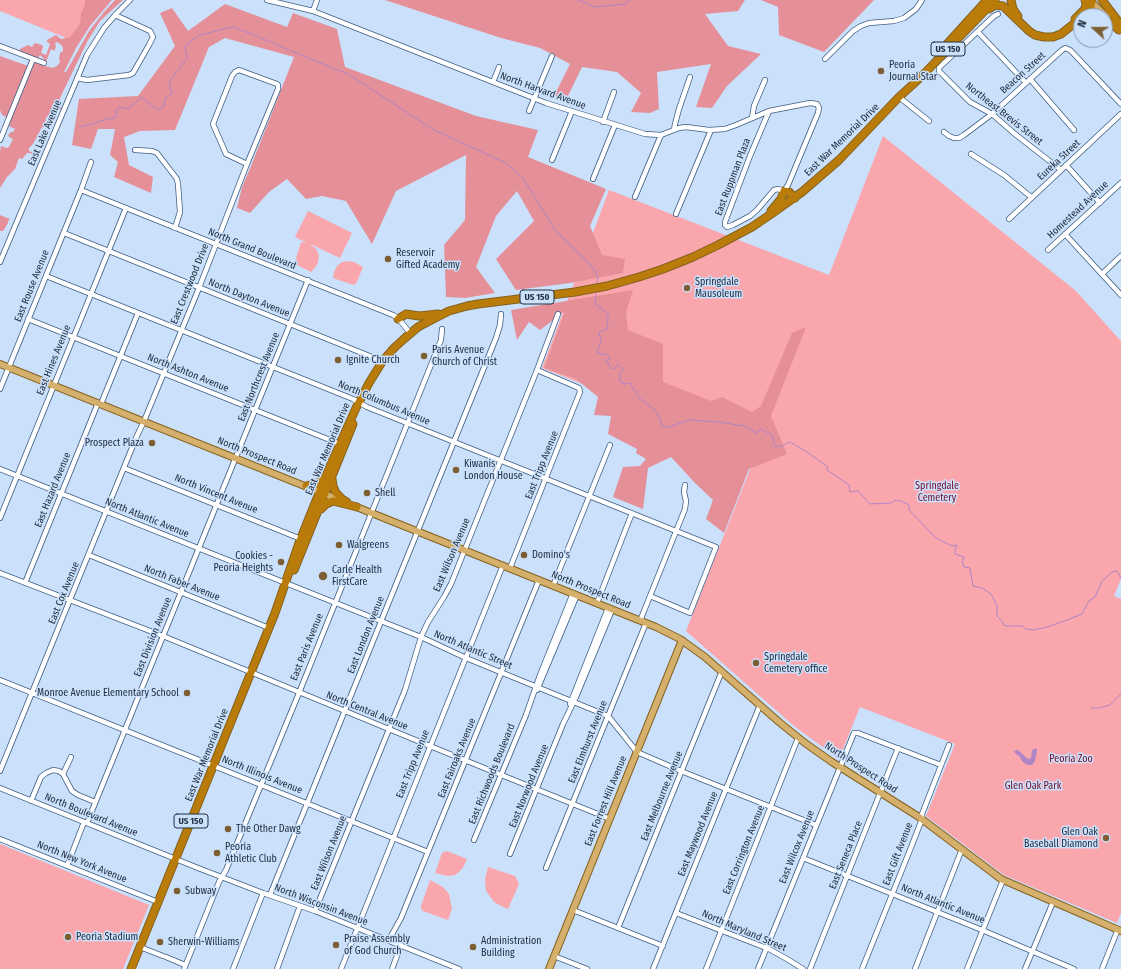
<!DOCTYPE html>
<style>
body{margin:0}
#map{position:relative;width:1121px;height:969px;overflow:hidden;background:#cbe0fb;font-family:"Fira Sans Condensed",sans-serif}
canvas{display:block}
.north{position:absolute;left:1073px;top:8px;width:40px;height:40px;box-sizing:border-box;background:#cbe0fb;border:1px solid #8799b0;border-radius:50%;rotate:291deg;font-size:11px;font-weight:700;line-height:16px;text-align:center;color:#212f40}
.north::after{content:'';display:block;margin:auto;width:14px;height:18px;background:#7d5e33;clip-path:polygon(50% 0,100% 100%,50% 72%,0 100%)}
</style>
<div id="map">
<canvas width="1121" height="969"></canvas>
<div class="north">N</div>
</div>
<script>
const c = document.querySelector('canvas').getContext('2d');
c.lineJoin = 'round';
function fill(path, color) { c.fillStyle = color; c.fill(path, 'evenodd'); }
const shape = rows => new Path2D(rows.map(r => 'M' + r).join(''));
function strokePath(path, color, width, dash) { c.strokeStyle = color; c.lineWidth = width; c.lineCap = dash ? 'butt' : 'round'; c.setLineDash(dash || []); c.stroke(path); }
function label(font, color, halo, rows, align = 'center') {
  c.font = font + ' "Fira Sans Condensed",sans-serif'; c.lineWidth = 3; c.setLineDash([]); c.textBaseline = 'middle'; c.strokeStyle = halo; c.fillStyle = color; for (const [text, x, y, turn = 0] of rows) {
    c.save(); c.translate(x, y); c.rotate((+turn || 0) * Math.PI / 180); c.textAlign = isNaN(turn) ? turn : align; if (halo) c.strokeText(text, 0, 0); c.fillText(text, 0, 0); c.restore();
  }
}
fill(shape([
 [0,0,108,0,76,42,0,11],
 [883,136,1076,291,1121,341,1121,579,1114,596,1121,599,1121,913,1117,923,1004,875,926,816,955,744,860,707,839,759,794,726,686,631,757,452,542,368,609,190,829,275],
 [308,211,352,233,340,258,310,244,317,250,319,256,318,262,315,268,311,272,295,264,295,262,301,242,307,243,295,237],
 [349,261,354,262,363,267,356,284,353,285,333,278,334,272,337,266,342,262],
 [0,844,149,905,123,969,0,969],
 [447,851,467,859,464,866,460,871,455,875,448,876,435,873,442,853],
 [488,867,515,876,519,884,508,909,501,906,494,902,486,891,485,879],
 [430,880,443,887,449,894,452,909,448,920,423,911,421,909,421,906]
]), '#faa6ad');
fill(shape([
 [85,0,112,0,90,26,76,48,64,72,66,72,89,31,104,12,115,0,123,0,100,21,87,42,61,96,57,107,62,107,60,110,55,108,46,118,45,127,42,127,33,144,29,148,29,151,39,155,38,157,30,153,27,153,22,159,19,158,15,169,7,177,0,188,0,152,1,146,7,148,9,147,13,139,9,137,8,135,11,132,13,132,15,129,9,126,12,114,9,112,6,117,2,115,0,110,0,56,31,67,34,62,45,66,53,68,58,65,60,62,59,58,60,53,63,51,63,47,60,44,57,42,55,43,56,47,54,51,51,49,46,62,45,62,44,59,40,55,38,59,19,53,20,49,28,45,32,47,35,43,42,45,43,47,41,53,46,55,50,44,47,42,47,40,56,35,61,39,70,37,80,24,81,13,85,5],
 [385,0,745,0,738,11,705,14,728,46,761,54,727,86,712,108,696,107,711,64,657,72,659,109,650,113,631,112,641,93,617,72,582,67,566,100,554,96,570,64,540,48,501,38],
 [761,0,874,0,824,52,779,35,778,7],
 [225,4,287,27,293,13,337,29,345,67,476,116,538,130,528,157,606,189,590,226,602,255,625,259,623,273,570,283,516,290,496,259,534,221,517,191,496,216,476,267,495,293,465,298,446,297,444,245,465,220,466,155,396,191,372,244,346,201,322,196,306,199,287,179,269,192,250,213,237,208,242,187,251,166,294,57,225,38,209,47,175,130,140,131,124,137,129,165,153,177,151,193,114,177,118,162,110,155,115,129,98,129,91,149,72,145,79,99,138,96,175,46,160,13,172,8,188,31],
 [0,215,10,219,8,221,8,223,3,231,0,231],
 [633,290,626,312,628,330,663,344,663,382,711,401,722,397,752,412,761,406,792,333,806,327,771,416,787,454,749,469,724,533,706,519,713,500,695,483,671,457,648,468,643,509,613,497,623,467,640,466,646,459,636,453,637,449,608,434,611,416,594,415,598,397,576,379,544,368,565,311,540,330,529,322,517,340,511,310]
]), '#e59098');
fill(shape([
 [1036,748,1037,750,1035,761,1032,765,1027,765,1022,761,1020,757,1015,753,1014,751,1018,750,1028,759,1029,759,1031,758,1032,750]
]), '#b085c5');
strokePath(shape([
 [578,0,595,7,625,4,630,0],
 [80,127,116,117,117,109,120,107,129,109,141,97,158,110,163,107,166,97,172,94,169,82,187,58,185,48,188,43,198,36,216,31,233,27,254,35,291,51,348,74,434,130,506,163,523,178,555,230,591,265,598,277,597,283],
 [596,294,595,304,608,314,608,321,607,329,599,332,601,342,597,352,601,354,608,355,610,358,606,361,611,368,614,369,618,365,623,369,621,373,619,375,621,383,626,384,630,383,639,398,655,410,660,418,662,426,666,427,669,427,689,420,719,422,744,426,757,433,760,429,772,435,775,446,780,447,790,442,807,452,828,467,827,470,849,485,850,492,858,491,870,504,891,503,896,500,901,501,909,505,909,510,936,538,952,546,957,545,955,550,955,554,964,557,962,562,964,567,970,568,973,586,982,588,991,594,997,605,997,616,1001,620,1004,625,1007,626,1022,626,1026,629,1034,630,1047,627,1067,620,1082,614,1089,601,1095,597,1102,581,1112,572,1117,571,1121,578],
 [1091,708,1099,708,1110,705,1121,694]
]), '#b085c5', 1);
const minor = shape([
 [267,0,313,11,546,103,645,134,661,135,679,128,686,127,709,130,725,129,736,125,769,111,810,103,817,104,819,108,818,113,788,185,784,191,778,189,774,190,757,210,750,216,733,225,727,227,725,225,725,222,750,156,769,111],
 [313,11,317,0],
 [998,14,994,16,943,64,939,68,939,71,970,102,992,114,1015,134,1061,170],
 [978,32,1026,83],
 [0,46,44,63],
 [825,59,853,31,861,26,869,23,894,21,904,18,916,9,922,0],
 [77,78,87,80,129,75,133,73,149,45,153,37,150,31,115,15],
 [1030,79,1074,130],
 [493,82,499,67],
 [899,97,929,121],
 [529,111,552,56],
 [752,118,754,106,765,80],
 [603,122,614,92],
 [674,130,675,124,679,109,690,77],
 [944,132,949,136,954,138,959,138,964,135,992,114,1062,50,1065,48,1070,50,1073,53,1121,104],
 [0,140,33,59],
 [135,150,152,151,157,153,177,179,178,184,180,212,175,228],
 [971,154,1004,175,1031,197],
 [552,160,572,111],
 [1066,165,1100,203],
 [593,179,615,125],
 [81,190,393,315,398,318,410,333],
 [635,197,661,135],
 [676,214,711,130],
 [1009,219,1121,114],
 [64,233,372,357,382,362],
 [1065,234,1121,295],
 [1048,250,1121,183],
 [0,262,87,55,104,28,117,13,130,0],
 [1102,274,1121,256],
 [46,276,353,399,367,407,716,547,690,613,650,596],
 [28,319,340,444],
 [0,389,81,190,91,162],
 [101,404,138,313],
 [124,468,301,539],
 [0,469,421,637,466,658,608,716,637,752,681,771,816,825],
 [0,518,126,208],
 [89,555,269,628],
 [510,568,580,392,579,388,537,370],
 [0,573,163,636,430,746,610,819],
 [25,583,98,403],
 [553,586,610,445],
 [597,603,632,513],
 [640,621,685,509,686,501,684,492,685,485],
 [0,680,428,852],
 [537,690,577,595],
 [570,704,608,608],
 [0,771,136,438,144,421,199,288,247,164,278,89,278,85,277,84,239,70,235,72,232,76,213,124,226,154,247,164],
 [63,774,71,757],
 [0,788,198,868,263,893,315,911,459,969],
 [31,801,41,777,46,773,53,770,59,771,63,774,72,791,78,795,95,802],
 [87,823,308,280],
 [0,839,158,902],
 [474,840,526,715,540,675,573,593],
 [510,854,563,724,576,697,612,610],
 [803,858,982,930,1074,969],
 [67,866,84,822],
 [546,868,646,623],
 [270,895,496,338,500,325,501,314],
 [573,910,663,946],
 [315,911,405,690,421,637,428,622,444,597,451,584,537,370,558,314],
 [676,913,769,949,787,959,803,969],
 [618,928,722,671],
 [392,942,391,936,401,918,539,580],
 [140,947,163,956],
 [554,956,587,969],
 [166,957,185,965],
 [184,969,219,882,226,870,299,693,441,340,442,329],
 [233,969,263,893],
 [277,969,300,906],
 [341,969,503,565],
 [392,969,401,945],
 [653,969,760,705],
 [706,969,798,738],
 [758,969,854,733,858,733,941,765],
 [810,969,898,748],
 [862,969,912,845,922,819,922,814,949,745],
 [915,969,962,849],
 [967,969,1003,880],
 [1025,969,1053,902],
 [1102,969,1118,929]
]);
const major = shape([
 [1089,0,1107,17],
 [0,364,342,501],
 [354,506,656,627,680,639,705,657,779,722,805,743,832,762,919,817,1001,879,1121,931],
 [549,969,682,640]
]);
const highway = shape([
 [1011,0,1013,9,1018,16],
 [1102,0,1121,25],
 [989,9,995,5,1003,6,1029,31,1035,35,1044,37,1053,37,1061,34,1081,18],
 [1085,15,1091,7,1092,0],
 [1086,16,1092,13,1102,16],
 [1105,18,1119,30],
 [1075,19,1085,9,1086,4,1085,0],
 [947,44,987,0],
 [771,211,781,199,784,191,789,192,795,198],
 [398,319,406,314,419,316,438,314],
 [332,479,333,486,336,493,342,499,347,502],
 [306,486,318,483,325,477],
 [321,509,326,504,333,501,357,507],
 [294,570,353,424],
 [274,616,299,543,330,466,356,408,369,383,382,362,394,348,405,338,418,327,435,318,449,311,467,306,478,304,575,292,607,286,639,277,663,269,693,257,718,245,752,227,774,212,802,192,839,160,899,97,921,77,995,0],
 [131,969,275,613]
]);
strokePath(minor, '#3d5d83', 6);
strokePath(major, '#84611e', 8);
strokePath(highway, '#84611e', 9);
strokePath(minor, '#fff', 4.5);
strokePath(major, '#d5b06d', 6);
strokePath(highway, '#b97c0b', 7);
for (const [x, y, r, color] of [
 [881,71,4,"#7d5e33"],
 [388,259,4,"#7d5e33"],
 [687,288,4,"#7d5e33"],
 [424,356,4,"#7d5e33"],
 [338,360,4,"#7d5e33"],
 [152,443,4,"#7d5e33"],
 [456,470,4,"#7d5e33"],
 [367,493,4,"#7d5e33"],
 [339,545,4,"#7d5e33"],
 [524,555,4,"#7d5e33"],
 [281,562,4,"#7d5e33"],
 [323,576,5,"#7d5e33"],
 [756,663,4,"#7d5e33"],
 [187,693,4,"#7d5e33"],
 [228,829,4,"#7d5e33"],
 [1106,838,4,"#7d5e33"],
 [217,853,4,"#7d5e33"],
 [177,891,4,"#7d5e33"],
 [68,937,4,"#7d5e33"],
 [160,942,4,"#7d5e33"],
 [336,945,4,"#7d5e33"],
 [473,947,4,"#7d5e33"]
]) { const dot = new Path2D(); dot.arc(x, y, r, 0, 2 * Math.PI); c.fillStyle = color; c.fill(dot); strokePath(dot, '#cbe0fb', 1.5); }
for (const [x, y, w] of [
 [948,49,34],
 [537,297,34],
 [191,821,34]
]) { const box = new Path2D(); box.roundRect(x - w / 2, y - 7, w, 14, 3); c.fillStyle = '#cbe0fb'; c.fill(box); strokePath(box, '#212f40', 1); }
label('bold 9px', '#212f40', null, [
 ["US 150",948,49],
 ["US 150",537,297],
 ["US 150",191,821]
]);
label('10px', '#212f40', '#cbe0fb', [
 ["Peoria",889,65],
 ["Journal Star",889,77],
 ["Reservoir",396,253],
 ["Gifted Academy",396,265],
 ["Springdale",695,282],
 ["Mausoleum",695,294],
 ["Paris Avenue",432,350],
 ["Church of Christ",432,362],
 ["Ignite Church",346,360],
 ["Prospect Plaza",144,443,"right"],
 ["Kiwanis",464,464],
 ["London House",464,476],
 ["Shell",375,493],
 ["Walgreens",347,545],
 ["Domino's",532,555],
 ["Cookies -",273,556,"right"],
 ["Peoria Heights",273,568,"right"],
 ["Carle Health",332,570],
 ["FirstCare",332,582],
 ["Springdale",764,657],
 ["Cemetery office",764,669],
 ["Monroe Avenue Elementary School",179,693,"right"],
 ["The Other Dawg",236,829],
 ["Glen Oak",1098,832,"right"],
 ["Baseball Diamond",1098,844,"right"],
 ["Peoria",225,847],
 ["Athletic Club",225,859],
 ["Subway",185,891],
 ["Peoria Stadium",76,937],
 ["Praise Assembly",344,939],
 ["of God Church",344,951],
 ["Administration",481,941],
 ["Building",481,953],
 ["Sherwin-Williams",168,942]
], 'left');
label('10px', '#212f40', '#cbe0fb', [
 ["Beacon Street",1023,73,-42],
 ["North Harvard Avenue",543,91,20],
 ["Northeast Brevis Street",1004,114,38],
 ["East Lake Avenue",45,133,-67],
 ["East War Memorial Drive",842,140,-44],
 ["Eureka Street",1059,160,-43],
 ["East Ruppman Plaza",733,177,-69],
 ["Homestead Avenue",1078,210,-43],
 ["North Grand Boulevard",252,249,22],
 ["East Crestwood Drive",190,284,-68],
 ["East Rouse Avenue",32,286,-68],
 ["North Dayton Avenue",249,298,22],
 ["East Hines Avenue",54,360,-68],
 ["North Ashton Avenue",188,373,22],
 ["East Northcrest Avenue",259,377,-68],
 ["North Columbus Avenue",384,403,23],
 ["East War Memorial Drive",328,449,-67],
 ["North Prospect Road",257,456,22],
 ["East Tripp Avenue",542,465,-68],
 ["East Hazard Avenue",53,490,-68],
 ["North Vincent Avenue",216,494,22],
 ["North Atlantic Avenue",147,518,22],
 ["East Wilson Avenue",452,555,-67],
 ["North Faber Avenue",182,583,22],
 ["North Prospect Road",591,590,22],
 ["East Cox Avenue",64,593,-68],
 ["East London Avenue",366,635,-68],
 ["East Division Avenue",153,637,-68],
 ["East Paris Avenue",307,647,-68],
 ["North Atlantic Street",473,650,23],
 ["North Central Avenue",367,711,22],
 ["East Elmhurst Avenue",588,742,-68],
 ["East War Memorial Drive",207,755,-68],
 ["East Fairoaks Avenue",457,758,-68],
 ["East Tripp Avenue",413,764,-68],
 ["North Prospect Road",861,768,33],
 ["East Richwoods Boulevard",492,774,-68],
 ["North Illinois Avenue",262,775,22],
 ["East Norwood Avenue",529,786,-68],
 ["East Melbourne Avenue",662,796,-68],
 ["East Forrest Hill Avenue",606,801,-68],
 ["North Boulevard Avenue",91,815,22],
 ["East Maywood Avenue",698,834,-68],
 ["East Wilcox Avenue",797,847,-68],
 ["East Corrington Avenue",744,850,-68],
 ["East Wilson Avenue",329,853,-68],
 ["East Gift Avenue",898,854,-69],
 ["East Seneca Place",846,855,-68],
 ["North New York Avenue",82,862,22],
 ["North Atlantic Avenue",943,904,22],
 ["North Wisconsin Avenue",321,905,21],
 ["North Maryland Street",744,931,23]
]);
label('10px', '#710b26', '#cbe0fb', [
 ["Springdale",937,486],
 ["Cemetery",937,498],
 ["Peoria Zoo",1071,759],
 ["Glen Oak Park",1033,786]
]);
</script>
